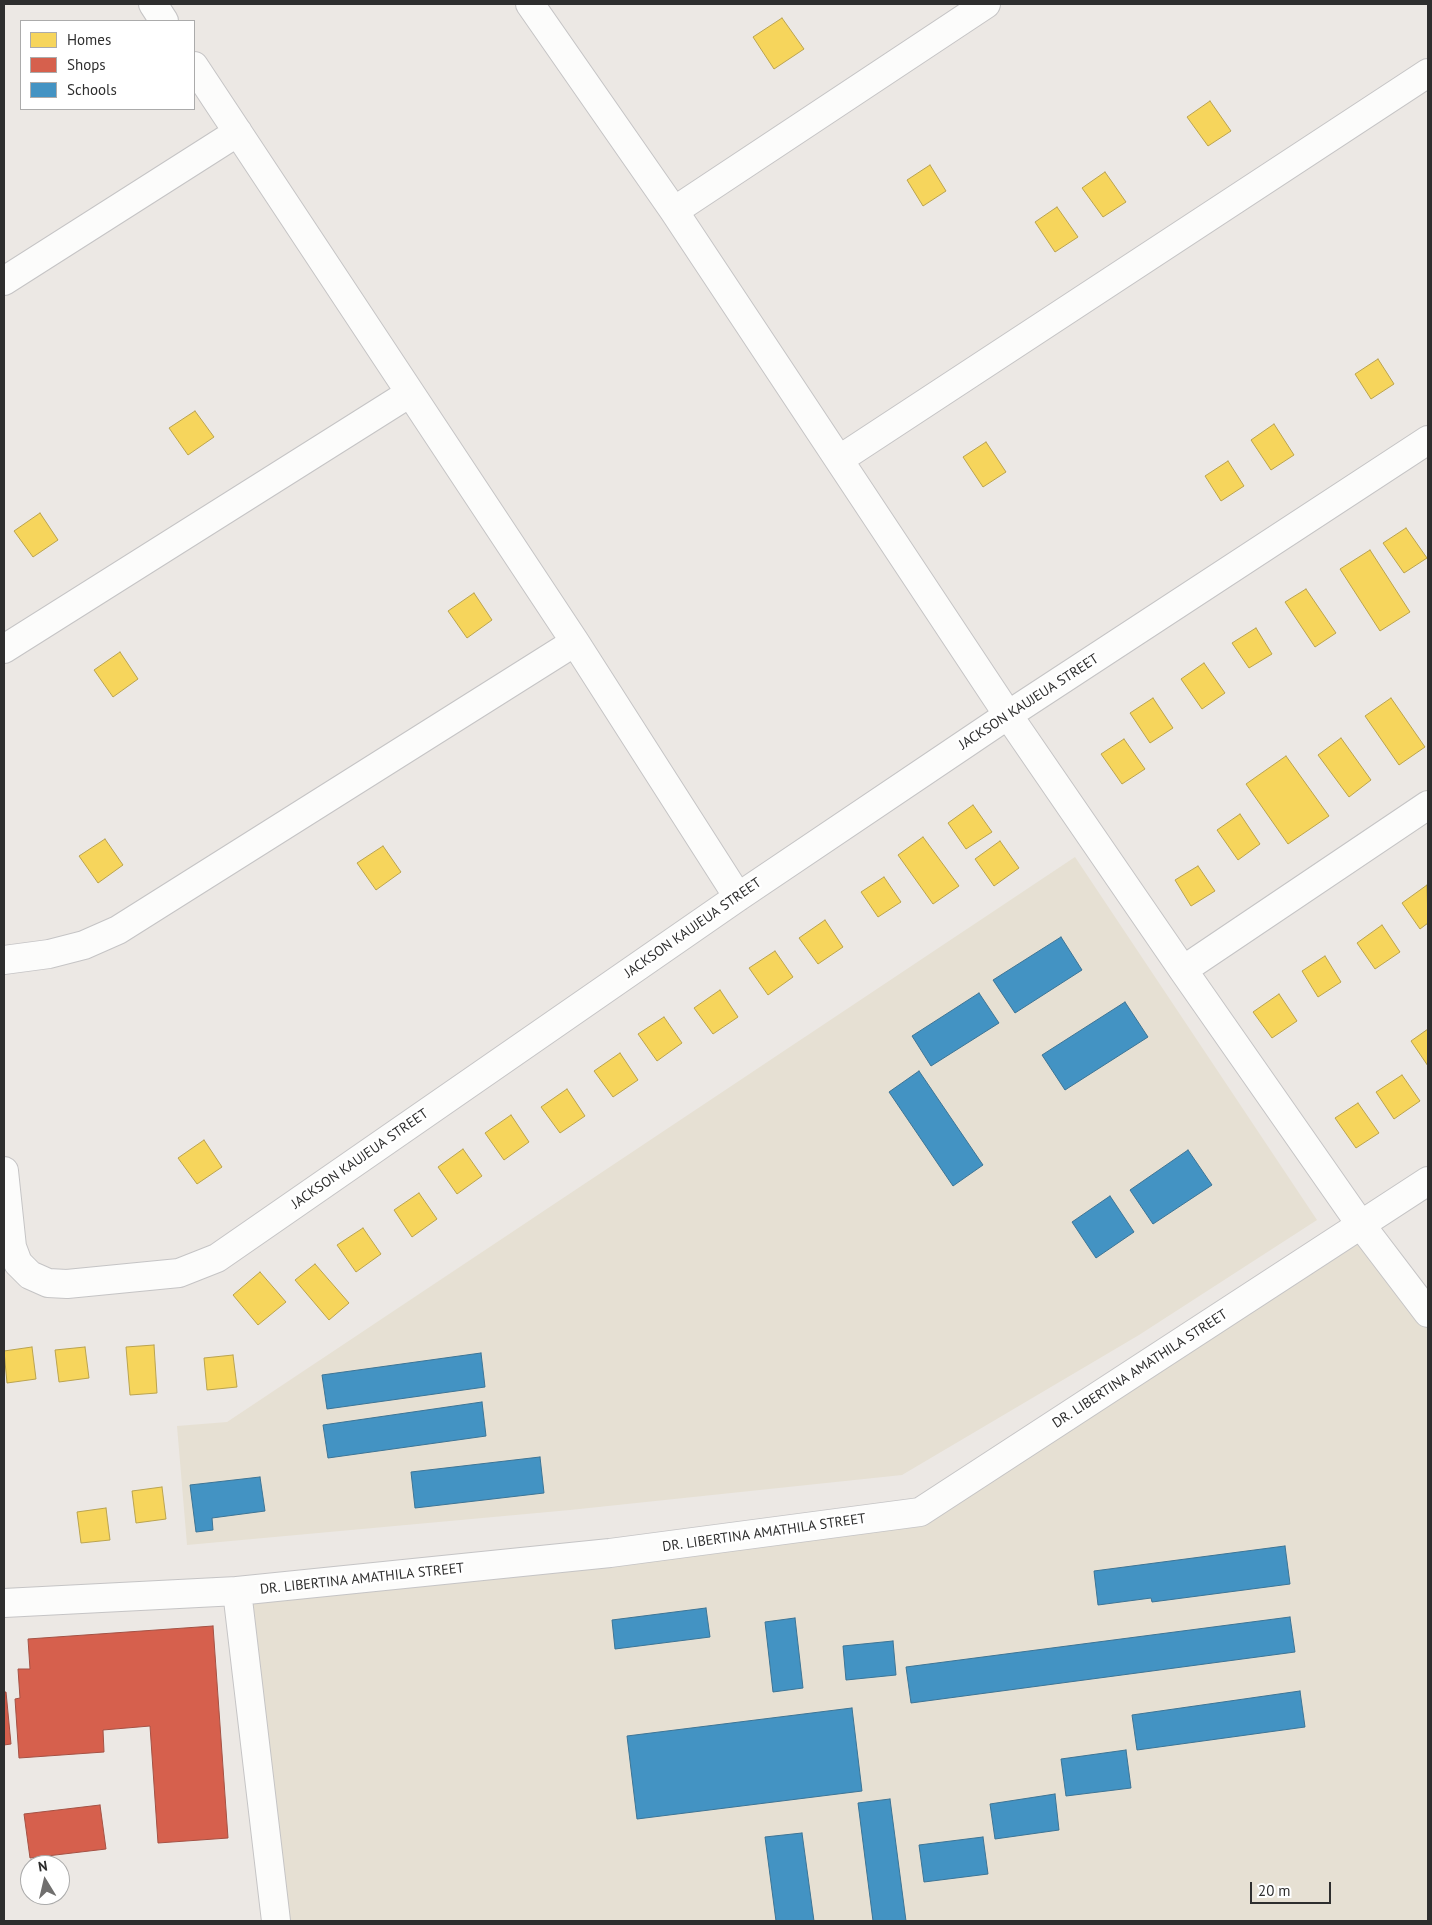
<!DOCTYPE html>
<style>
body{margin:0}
#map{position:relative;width:1432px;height:1925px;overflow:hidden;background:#ece8e4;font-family:"PT Sans",sans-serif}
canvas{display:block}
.frame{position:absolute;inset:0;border:5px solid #2e2e2e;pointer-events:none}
.legend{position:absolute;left:20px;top:20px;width:175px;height:90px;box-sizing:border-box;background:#fff;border:1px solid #ababab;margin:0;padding:6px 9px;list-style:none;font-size:15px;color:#2e2e2e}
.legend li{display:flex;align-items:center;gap:10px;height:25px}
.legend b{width:25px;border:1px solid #ababab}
.north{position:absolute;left:20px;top:1855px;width:50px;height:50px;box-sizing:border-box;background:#fff;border:1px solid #ababab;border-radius:50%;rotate:351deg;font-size:14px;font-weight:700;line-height:20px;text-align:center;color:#2e2e2e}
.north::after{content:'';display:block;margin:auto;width:18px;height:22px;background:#706f6e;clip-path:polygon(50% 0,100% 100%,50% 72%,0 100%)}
.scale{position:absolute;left:1250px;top:1882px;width:81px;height:22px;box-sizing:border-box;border:2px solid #2e2e2e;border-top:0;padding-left:6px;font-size:15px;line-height:18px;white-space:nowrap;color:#2e2e2e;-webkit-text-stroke:4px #fff;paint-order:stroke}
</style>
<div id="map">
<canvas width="1432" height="1925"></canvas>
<div class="frame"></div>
<ul class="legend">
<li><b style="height:14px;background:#f6d55c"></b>Homes</li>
<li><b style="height:14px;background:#d6604d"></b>Shops</li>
<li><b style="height:14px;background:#4393c3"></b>Schools</li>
</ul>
<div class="north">N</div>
<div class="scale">20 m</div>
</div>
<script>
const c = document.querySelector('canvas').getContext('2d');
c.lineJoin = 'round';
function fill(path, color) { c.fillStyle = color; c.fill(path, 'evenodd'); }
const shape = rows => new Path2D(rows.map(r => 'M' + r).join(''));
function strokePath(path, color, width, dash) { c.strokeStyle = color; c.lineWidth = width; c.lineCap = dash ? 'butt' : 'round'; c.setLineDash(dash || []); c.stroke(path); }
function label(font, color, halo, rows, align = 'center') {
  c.font = font + ' "PT Sans",sans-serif'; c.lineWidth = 5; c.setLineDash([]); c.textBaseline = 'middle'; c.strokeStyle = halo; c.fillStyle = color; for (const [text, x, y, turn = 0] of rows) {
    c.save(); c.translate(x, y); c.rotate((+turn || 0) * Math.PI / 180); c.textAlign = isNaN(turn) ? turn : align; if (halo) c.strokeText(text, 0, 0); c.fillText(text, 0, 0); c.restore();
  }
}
fill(shape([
 [1075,857,1317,1220,1139,1335,902,1475,570,1510,187,1545,177,1426,227,1422],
 [1361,1225,1428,1309,1428,1921,276,1921,237,1591,920,1512]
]), '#e6e0d3');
const homes = shape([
 [782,18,804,49,774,69,753,37,782,18],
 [1210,101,1231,131,1208,146,1187,117,1210,101],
 [930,165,946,191,923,206,907,180,930,165],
 [1105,172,1126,202,1103,217,1082,188,1105,172],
 [1057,207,1078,237,1055,252,1035,222,1057,207],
 [1378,359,1394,384,1371,399,1355,374,1378,359],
 [195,411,214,437,188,455,169,428,195,411],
 [1274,424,1294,455,1271,470,1251,440,1274,424],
 [986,442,1006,472,983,487,963,457,986,442],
 [1228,461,1244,486,1221,501,1205,476,1228,461],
 [40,513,58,540,33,557,14,531,40,513],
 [1406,528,1427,558,1404,573,1383,543,1406,528],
 [1370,550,1410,612,1380,631,1340,569,1370,550],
 [1306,589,1336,633,1315,647,1285,602,1306,589],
 [474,593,492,620,467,638,448,611,474,593],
 [1256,628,1272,654,1249,668,1232,643,1256,628],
 [120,652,138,679,113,697,94,670,120,652],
 [1204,663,1225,693,1202,709,1181,679,1204,663],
 [1153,698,1173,728,1150,743,1130,713,1153,698],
 [1391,698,1425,747,1399,765,1365,716,1391,698],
 [1341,738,1371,780,1349,797,1318,755,1341,738],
 [1124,739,1145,769,1122,784,1101,754,1124,739],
 [1286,756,1329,816,1288,844,1246,784,1286,756],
 [973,805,992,832,966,849,948,823,973,805],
 [1240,814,1260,844,1238,860,1217,830,1240,814],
 [923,837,959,886,933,904,898,855,923,837],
 [105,839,123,865,98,883,79,856,105,839],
 [1000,841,1019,868,994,886,975,859,1000,841],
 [383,846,401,872,376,890,357,863,383,846],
 [1198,866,1215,891,1191,906,1175,880,1198,866],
 [884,877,901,902,878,917,861,892,884,877],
 [1427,885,1428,923,1420,929,1402,903,1427,885],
 [825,920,843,947,818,964,799,938,825,920],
 [1382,925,1400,952,1375,969,1357,943,1382,925],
 [775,951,793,977,768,995,749,968,775,951],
 [1325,956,1341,982,1318,997,1302,971,1325,956],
 [720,990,738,1017,713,1034,694,1008,720,990],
 [1279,994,1297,1021,1272,1038,1253,1012,1279,994],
 [664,1017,682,1043,657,1061,638,1034,664,1017],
 [1428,1029,1428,1066,1411,1041,1428,1029],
 [620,1053,638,1080,613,1097,594,1071,620,1053],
 [1402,1075,1420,1101,1394,1119,1376,1092,1402,1075],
 [567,1089,585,1116,560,1133,541,1107,567,1089],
 [1358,1103,1379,1133,1356,1148,1335,1118,1358,1103],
 [511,1115,529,1142,504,1160,485,1133,511,1115],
 [204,1140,222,1167,197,1184,178,1158,204,1140],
 [463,1149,482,1176,457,1194,438,1167,463,1149],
 [419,1193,437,1219,412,1237,394,1210,419,1193],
 [363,1228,381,1254,356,1272,337,1245,363,1228],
 [315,1264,349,1303,329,1320,295,1280,315,1264],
 [260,1272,286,1302,258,1325,233,1295,260,1272],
 [154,1345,157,1393,130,1395,126,1347,154,1345],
 [32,1347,36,1379,7,1383,4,1351,32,1347],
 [85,1347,89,1378,59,1382,55,1350,85,1347],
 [233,1355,237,1387,207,1390,204,1358,233,1355],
 [162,1487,166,1519,136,1523,132,1491,162,1487],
 [106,1508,110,1540,81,1543,77,1512,106,1508]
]);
fill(homes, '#f6d55c');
strokePath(homes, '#baa34e', 1);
const shops = shape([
 [213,1626,228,1838,158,1843,150,1726,103,1730,104,1752,19,1758,15,1699,20,1698,18,1669,30,1669,28,1639,213,1626],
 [4,1692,6,1692,11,1744,4,1745,4,1692],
 [100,1805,106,1849,30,1858,24,1814,100,1805]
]);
fill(shops, '#d6604d');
strokePath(shops, '#a45144', 1);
const schools = shape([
 [1061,937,1082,970,1015,1013,993,980,1061,937],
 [979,993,999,1023,931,1066,912,1036,979,993],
 [1125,1002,1148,1037,1065,1090,1042,1055,1125,1002],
 [919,1071,983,1165,953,1186,889,1092,919,1071],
 [1188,1150,1212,1185,1153,1224,1130,1190,1188,1150],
 [1110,1196,1134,1232,1096,1258,1072,1222,1110,1196],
 [481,1353,485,1387,327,1409,322,1375,481,1353],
 [482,1402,486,1436,328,1458,323,1425,482,1402],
 [540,1457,544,1493,415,1508,411,1472,540,1457],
 [260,1477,265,1511,212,1518,213,1530,196,1532,190,1485,260,1477],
 [1285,1546,1290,1584,1152,1602,1151,1598,1098,1605,1094,1571,1285,1546],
 [706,1608,710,1637,615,1649,612,1620,706,1608],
 [1290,1617,1295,1652,911,1703,906,1667,1290,1617],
 [795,1618,803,1688,773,1692,765,1622,795,1618],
 [893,1641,896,1675,846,1680,843,1646,893,1641],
 [1300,1691,1305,1727,1137,1750,1132,1715,1300,1691],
 [852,1708,862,1791,637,1819,627,1736,852,1708],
 [1126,1750,1131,1788,1066,1796,1061,1759,1126,1750],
 [1055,1794,1059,1830,995,1839,990,1804,1055,1794],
 [890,1799,906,1921,873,1921,858,1803,890,1799],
 [802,1833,814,1921,776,1921,765,1837,802,1833],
 [983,1837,988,1874,924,1882,919,1845,983,1837]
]);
fill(schools, '#4393c3');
strokePath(schools, '#3d7596', 1);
const street = shape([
 [153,4,164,21],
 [530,4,674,211,1008,715,1183,970,1361,1225,1428,1313],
 [194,66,575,642,738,897],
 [674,211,986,4],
 [4,281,238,132],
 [840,459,1428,73],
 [4,649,410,393],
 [4,960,49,954,84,945,118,930,575,642],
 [1183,970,1428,805],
 [4,1171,12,1247,18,1263,30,1275,48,1283,67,1284,179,1273,217,1258,738,897,1008,715,1428,440],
 [237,1591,276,1921],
 [4,1603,237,1591,610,1553,920,1512,1428,1181]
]);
strokePath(street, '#c5c4c5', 30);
strokePath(street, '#fcfcfb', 28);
label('14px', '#2e2e2e', '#fff', [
 ["JACKSON KAUJEUA STREET",1029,702,-33],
 ["JACKSON KAUJEUA STREET",693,928,-35],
 ["JACKSON KAUJEUA STREET",360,1159,-35],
 ["DR. LIBERTINA AMATHILA STREET",1140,1369,-33],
 ["DR. LIBERTINA AMATHILA STREET",764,1533,-8],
 ["DR. LIBERTINA AMATHILA STREET",362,1579,-6]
]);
</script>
